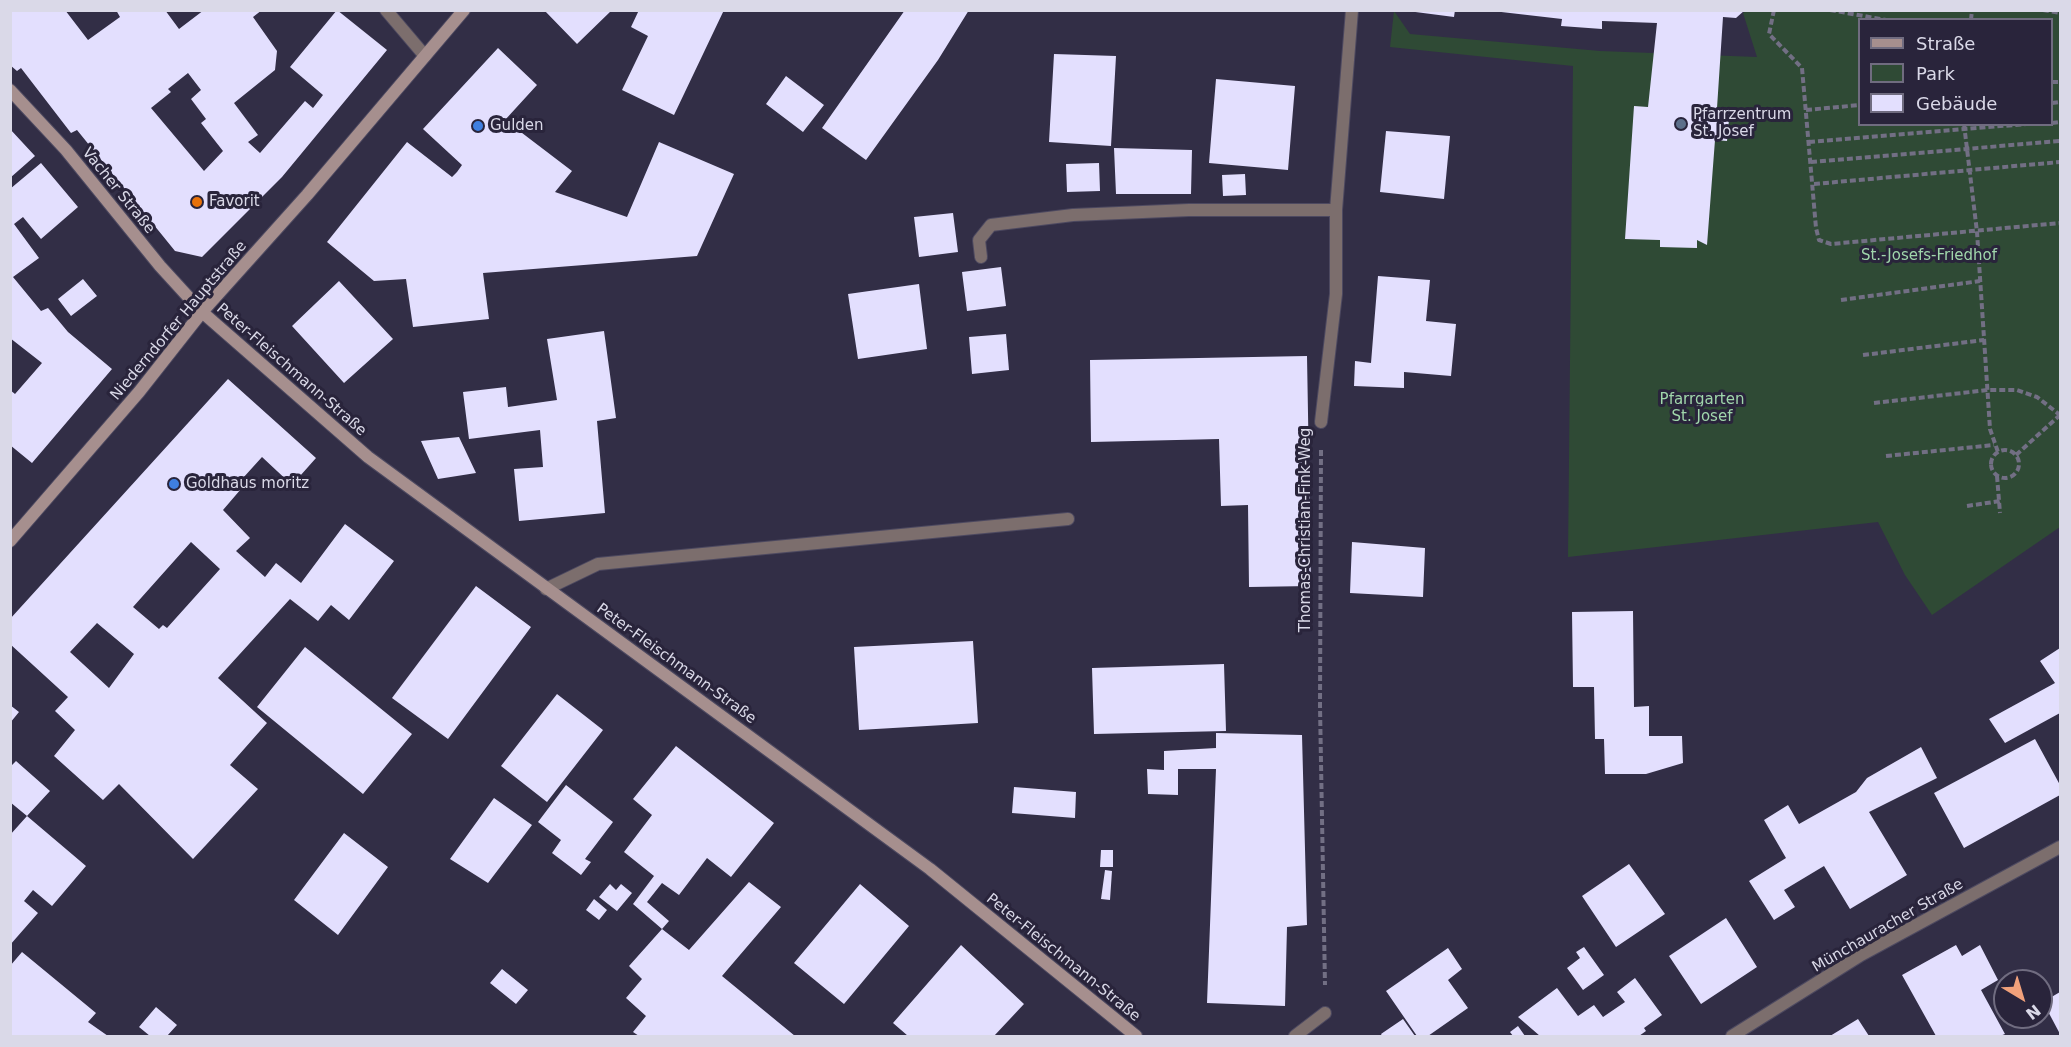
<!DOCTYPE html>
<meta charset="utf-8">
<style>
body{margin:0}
#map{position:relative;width:2071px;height:1047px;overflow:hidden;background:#322e46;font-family:"DejaVu Sans",sans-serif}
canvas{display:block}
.frame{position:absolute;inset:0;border:12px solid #dad9e8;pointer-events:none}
.legend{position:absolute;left:1858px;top:18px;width:195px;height:108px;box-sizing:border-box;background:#29243b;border:2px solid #706c80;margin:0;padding:8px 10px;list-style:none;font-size:18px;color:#dad9e8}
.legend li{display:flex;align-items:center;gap:12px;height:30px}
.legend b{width:30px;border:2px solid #706c80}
.north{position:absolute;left:1993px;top:969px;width:60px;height:60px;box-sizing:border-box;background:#29243b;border:2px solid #706c80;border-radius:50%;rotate:142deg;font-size:16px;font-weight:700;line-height:24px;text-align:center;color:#dad9e8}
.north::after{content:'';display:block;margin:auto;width:21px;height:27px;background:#f1a17b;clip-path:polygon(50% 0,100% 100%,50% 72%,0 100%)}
</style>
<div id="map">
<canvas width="2071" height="1047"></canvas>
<div class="frame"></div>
<ul class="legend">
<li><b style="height:8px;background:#a68f8e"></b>Straße</li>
<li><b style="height:16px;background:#2f4a35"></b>Park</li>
<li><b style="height:16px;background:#e3dffe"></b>Gebäude</li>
</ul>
<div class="north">N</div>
</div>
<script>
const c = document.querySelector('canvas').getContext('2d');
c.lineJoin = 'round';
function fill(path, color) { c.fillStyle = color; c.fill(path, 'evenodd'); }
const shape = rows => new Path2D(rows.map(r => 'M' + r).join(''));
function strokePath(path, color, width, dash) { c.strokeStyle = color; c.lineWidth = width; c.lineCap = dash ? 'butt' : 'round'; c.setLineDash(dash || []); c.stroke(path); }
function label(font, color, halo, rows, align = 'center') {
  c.font = font + ' "DejaVu Sans",sans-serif'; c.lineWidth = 6; c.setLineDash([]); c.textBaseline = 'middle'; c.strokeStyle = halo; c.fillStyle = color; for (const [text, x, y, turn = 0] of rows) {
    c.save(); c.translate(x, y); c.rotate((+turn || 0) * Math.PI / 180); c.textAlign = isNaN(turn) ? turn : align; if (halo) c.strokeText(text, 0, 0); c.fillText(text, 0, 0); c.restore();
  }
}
fill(shape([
 [1394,11,1410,34,1600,51,1757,57,1743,13,1746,11,2060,11,2060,527,1932,615,1905,575,1878,522,1568,557,1573,66,1390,47],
 [1860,20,2052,20,2052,124,1860,124]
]), '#2f4a35');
fill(shape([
 [10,10,65,10,88,40,120,17,116,10,165,10,179,29,204,10,262,10,253,17,277,51,275,70,234,103,258,135,248,142,260,153,305,101,313,108,323,95,290,67,337,10,387,50,282,177,202,257,175,251,77,130,71,133,21,68,17,71,10,65],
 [188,73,201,90,191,99,206,119,201,123,223,151,204,171,151,108,171,92,168,89],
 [544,10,612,10,577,44],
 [639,10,724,10,674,115,622,90,648,36,631,27],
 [905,10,969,10,938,60,866,160,822,128],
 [1400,10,1455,10,1454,17],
 [1484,10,1745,10,1736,18,1723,17,1717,108,1730,109,1727,141,1715,140,1707,245,1697,240,1697,248,1660,247,1660,240,1625,239,1634,106,1648,107,1657,23,1602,21,1602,29,1561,26,1562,19],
 [498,48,537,85,505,120,572,171,555,192,627,217,659,142,734,174,697,256,483,273,489,319,413,327,406,279,374,281,327,242,407,142,452,177,457,172,462,165,423,129],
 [1054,54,1116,56,1111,146,1049,142],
 [786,76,824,105,803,132,766,104],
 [1216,79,1295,86,1288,170,1209,163],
 [10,129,35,156,10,178],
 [1386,131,1450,136,1444,199,1380,192],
 [1114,148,1192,150,1191,194,1116,194],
 [41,163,78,207,41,239,23,217,14,224,39,258,13,277,41,311,48,308,68,332,112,369,32,463,10,445,10,390,15,394,42,363,10,338,10,189],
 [1099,163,1100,191,1067,192,1066,164],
 [1245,174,1246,195,1223,196,1222,175],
 [953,213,958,252,919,257,914,217],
 [1001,267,1006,306,967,311,962,272],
 [1378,276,1430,280,1426,321,1456,324,1451,376,1404,372,1404,388,1354,386,1355,361,1371,363],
 [83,279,97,296,71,316,58,299],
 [339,281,393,339,344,383,292,326],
 [919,284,927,349,858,359,848,294],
 [604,331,616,418,597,421,605,513,519,521,514,469,543,467,540,430,469,439,463,392,506,387,508,407,557,400,547,339],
 [1006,334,1009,370,972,374,969,337],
 [1307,356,1311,586,1249,587,1248,505,1221,506,1219,439,1091,442,1090,360],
 [228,379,316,458,292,485,262,457,243,478,247,482,223,510,250,538,236,551,265,577,276,563,301,583,345,524,394,561,349,620,331,605,318,621,290,599,218,678,267,723,230,765,258,789,193,859,119,784,103,800,54,756,75,730,55,711,68,697,10,644,10,619],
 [191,542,220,569,167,628,163,625,159,629,133,607],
 [97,623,134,654,109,688,70,652],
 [459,437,476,473,438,479,421,441],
 [1352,542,1425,548,1423,597,1350,593],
 [476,586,531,627,448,739,392,698],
 [1633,611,1634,707,1649,706,1649,736,1682,736,1683,763,1646,774,1605,774,1604,739,1595,739,1594,687,1573,687,1572,612],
 [973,641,978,723,859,730,854,647],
 [305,647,412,734,363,794,257,707],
 [2060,648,2060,713,2005,743,1989,719,2055,683,2040,661],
 [1224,664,1226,731,1094,734,1092,668],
 [557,694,603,730,547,802,501,766],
 [10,705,19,712,10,723],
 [1216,733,1302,735,1307,925,1287,927,1285,1006,1207,1003,1216,769,1178,769,1178,795,1148,794,1147,769,1164,770,1164,751,1216,748],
 [2035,739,2060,785,2060,795,1964,848,1934,793],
 [676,746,774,823,731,877,707,858,679,895,662,883,647,902,669,921,662,929,633,904,654,876,624,852,652,815,633,799],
 [1921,747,1937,778,1869,812,1907,875,1850,909,1824,866,1784,890,1795,907,1774,920,1749,881,1786,858,1764,820,1788,805,1799,824,1856,792,1867,778],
 [16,761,50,791,27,816,10,802,10,767],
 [566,785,613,822,585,859,591,862,581,875,552,853,561,840,538,822],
 [1014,787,1076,792,1075,818,1012,813],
 [494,798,532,825,488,883,450,859],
 [27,816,86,866,52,906,33,890,24,901,38,913,10,945,10,835],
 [344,833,388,867,338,935,294,900],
 [1101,850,1113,850,1113,867,1100,867],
 [1629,864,1665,914,1616,947,1582,896],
 [1105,870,1112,871,1110,900,1101,899],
 [749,882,781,907,722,976,795,1036,639,1036,633,1032,646,1016,626,998,642,979,629,966,662,929,689,950],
 [610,884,616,890,621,884,632,893,617,911,599,897],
 [860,884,909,926,844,1004,794,963],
 [594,899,607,910,599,920,586,910],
 [1726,918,1757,967,1701,1004,1669,956],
 [961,945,1024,1004,994,1036,908,1036,893,1023],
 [1956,945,1962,956,1980,945,1998,980,1981,990,2005,1034,2000,1036,1936,1036,1902,975],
 [1584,947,1604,975,1583,990,1567,968,1580,958,1576,952],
 [1448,948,1462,969,1448,980,1468,1008,1428,1036,1417,1036,1386,991],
 [22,952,96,1013,88,1022,108,1036,10,1036,10,966],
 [502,969,528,990,516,1004,490,983],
 [1635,978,1662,1015,1644,1028,1646,1031,1639,1036,1540,1036,1518,1017,1557,988,1578,1016,1594,1005,1603,1017,1625,1002,1617,992],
 [2060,992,2060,1034,2043,1002],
 [156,1007,177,1025,167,1036,150,1036,139,1027],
 [1403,1019,1415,1036,1382,1036,1381,1034],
 [1858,1019,1869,1036,1830,1036],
 [1518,1026,1525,1036,1513,1036,1510,1032]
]), '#e3dffe');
const lane = shape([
 [981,257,979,240,991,225,1073,215,1189,210,1336,210],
 [546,589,598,564,1068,519]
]);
const street = shape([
 [386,10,425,56],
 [1321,422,1336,294,1336,210,1352,10],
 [1295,1036,1325,1013],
 [1732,1036,1861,955,2060,847]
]);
const secondary = shape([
 [10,90,66,150,160,266,202,312,368,457,930,869,1136,1036],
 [10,541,139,392,202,312,307,195,464,10]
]);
strokePath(lane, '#4d4960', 14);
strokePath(street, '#4d4960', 14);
strokePath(secondary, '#4d4960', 14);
strokePath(shape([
 [1774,10,1769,34,1802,68,1816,228,1819,240,1831,244,2060,223],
 [1830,10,1886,20],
 [2043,10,2060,13],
 [1971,20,1972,10],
 [2052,82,2060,82],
 [2052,103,2060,102],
 [1806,110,1860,105],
 [2052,123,2060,122],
 [1964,124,1977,232,1990,429,1998,452],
 [1809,142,2026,124],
 [1811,162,2060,141],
 [1814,184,2060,162],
 [1841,300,1980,281],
 [1863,355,1984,340],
 [1874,403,1988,390,2017,390,2037,397,2060,415],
 '1991 464a14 14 0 1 1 28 0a14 14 0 1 1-28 0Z',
 [1321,450,1320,706,1325,985],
 [2016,455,2060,415],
 [1886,456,1994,445],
 [1997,476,2000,513],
 [1967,506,2000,501]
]), '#726f84', 4, [6, 3]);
strokePath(lane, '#7c6e6d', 12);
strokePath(street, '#7c6e6d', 12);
strokePath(secondary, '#a68f8e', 12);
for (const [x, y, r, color] of [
 [1681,124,6,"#5c6f8a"],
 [478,126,6,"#3f7fe0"],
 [197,202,6,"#e8710a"],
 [174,484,6,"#3f7fe0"]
]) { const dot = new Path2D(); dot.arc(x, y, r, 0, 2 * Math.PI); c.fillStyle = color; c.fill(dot); strokePath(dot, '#29243b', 2); }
label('15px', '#dad9e8', '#29243b', [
 ["Pfarrzentrum",1693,115],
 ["St. Josef",1693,132],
 ["Gulden",490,126],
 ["Favorit",209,202],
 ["Goldhaus moritz",186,484]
], 'left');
label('15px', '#dad9e8', '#29243b', [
 ["Vacher Straße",118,191,51],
 ["Niederndorfer Hauptstraße",179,321,-50],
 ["Peter-Fleischmann-Straße",291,370,41],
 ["Thomas-Christian-Fink-Weg",1306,530,-90],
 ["Peter-Fleischmann-Straße",676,664,36],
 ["Münchauracher Straße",1888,926,-30],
 ["Peter-Fleischmann-Straße",1063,958,39]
]);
label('15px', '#a0d6ab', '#29243b', [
 ["St.-Josefs-Friedhof",1929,256],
 ["Pfarrgarten",1702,400],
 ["St. Josef",1702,417]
]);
</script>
